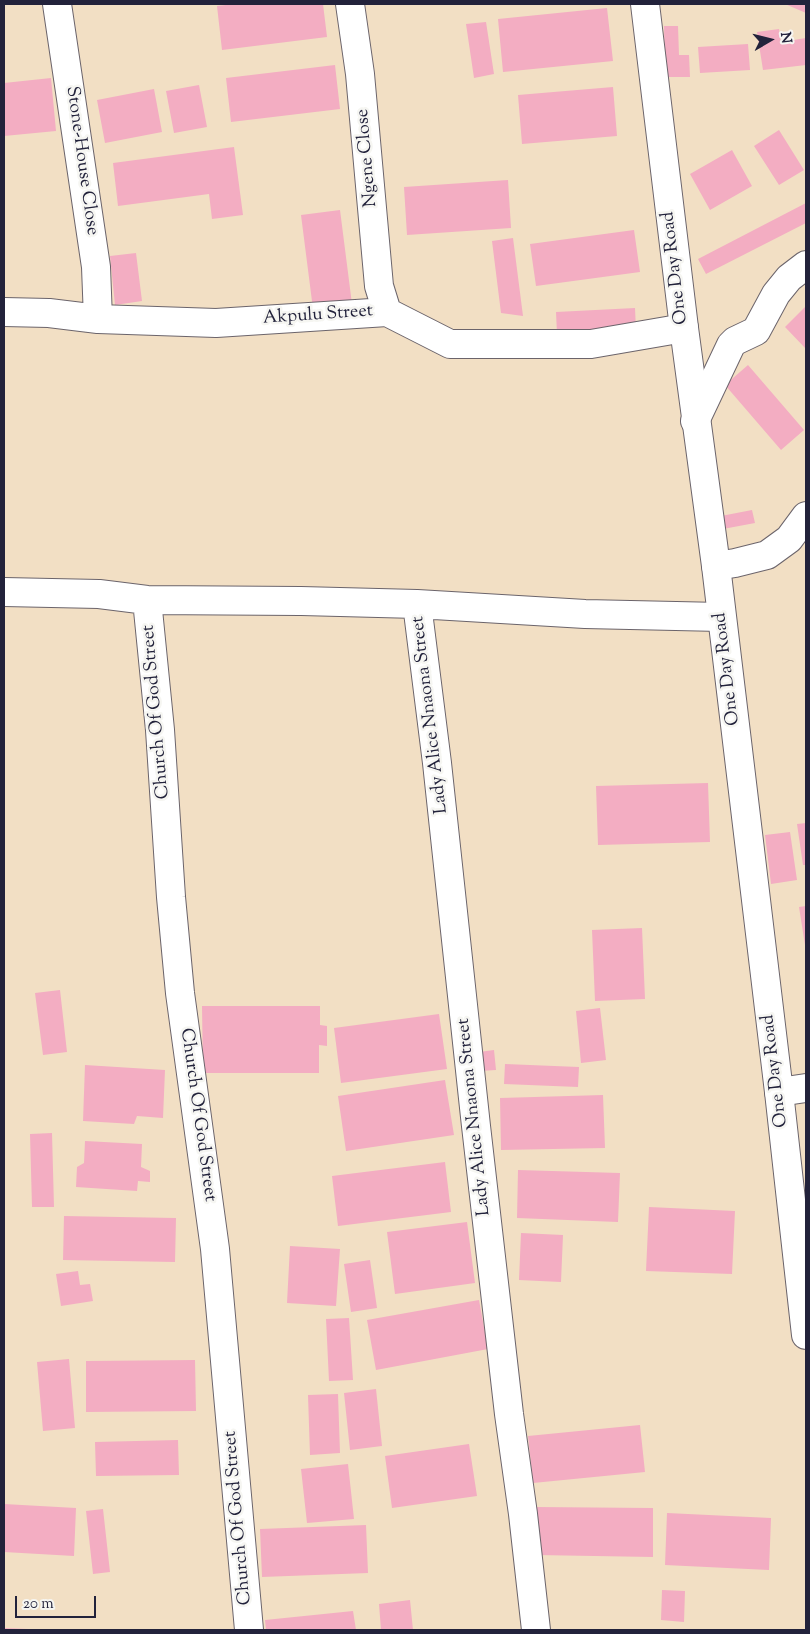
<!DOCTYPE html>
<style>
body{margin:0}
#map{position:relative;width:810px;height:1634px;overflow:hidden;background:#f2dfc4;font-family:"Sorts Mill Goudy",serif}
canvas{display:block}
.frame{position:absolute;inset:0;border:5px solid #22223b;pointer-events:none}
.north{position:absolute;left:745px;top:15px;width:50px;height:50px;-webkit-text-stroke:4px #f6f6f2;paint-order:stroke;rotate:82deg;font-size:14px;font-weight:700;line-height:20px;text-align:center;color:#22223b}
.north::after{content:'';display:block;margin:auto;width:18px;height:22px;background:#22223b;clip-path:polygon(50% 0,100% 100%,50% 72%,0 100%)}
.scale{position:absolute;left:15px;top:1596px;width:81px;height:22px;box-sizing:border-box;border:2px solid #22223b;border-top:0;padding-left:6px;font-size:15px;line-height:18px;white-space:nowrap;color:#22223b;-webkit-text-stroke:4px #f6f6f2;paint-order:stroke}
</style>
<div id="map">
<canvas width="810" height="1634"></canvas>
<div class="frame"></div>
<div class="north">N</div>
<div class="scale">20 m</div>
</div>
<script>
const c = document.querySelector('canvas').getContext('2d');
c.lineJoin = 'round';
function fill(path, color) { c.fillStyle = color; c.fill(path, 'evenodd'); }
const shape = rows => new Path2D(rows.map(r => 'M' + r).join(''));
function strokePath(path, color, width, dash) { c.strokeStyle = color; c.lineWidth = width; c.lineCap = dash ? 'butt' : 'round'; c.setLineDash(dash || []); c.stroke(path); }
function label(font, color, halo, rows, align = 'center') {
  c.font = font + ' "Sorts Mill Goudy",serif'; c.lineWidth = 5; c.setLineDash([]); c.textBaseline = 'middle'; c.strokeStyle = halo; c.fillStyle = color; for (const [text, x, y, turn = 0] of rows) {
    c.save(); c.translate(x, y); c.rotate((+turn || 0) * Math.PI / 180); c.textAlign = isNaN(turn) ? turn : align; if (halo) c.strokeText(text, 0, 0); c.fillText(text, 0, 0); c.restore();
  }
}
fill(shape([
 [234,4,323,4,327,37,222,50,217,6],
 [785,4,806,4,806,13],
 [607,8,613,61,503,72,498,19],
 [486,22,494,74,474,78,466,24],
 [664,26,678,26,679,55,689,55,690,77,665,77],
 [779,29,781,42,806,38,806,65,763,70,757,32],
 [748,44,750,70,700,73,698,47],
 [335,65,340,109,231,122,226,78],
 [51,78,56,131,4,136,4,83],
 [199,85,207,127,174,133,166,91],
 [613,87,617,136,522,144,518,95],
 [154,89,162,132,105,143,97,100],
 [779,130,804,170,779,185,754,146],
 [234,147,243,215,212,219,209,194,118,206,113,163],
 [732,150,752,186,710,210,690,174],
 [508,180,511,228,407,235,404,187],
 [806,203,806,223,706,274,698,259],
 [340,210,352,304,313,309,301,215],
 [634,230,640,272,536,286,530,244],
 [513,238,523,316,501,313,492,241],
 [136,253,142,301,115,305,110,256],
 [806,306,806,349,785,327],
 [635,308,636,330,557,334,556,312],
 [748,365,804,430,781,450,725,385],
 [752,510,755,523,723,529,721,516],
 [708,783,710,842,598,845,596,786],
 [806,823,806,865,803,865,797,824],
 [790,832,797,880,771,884,765,835],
 [806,906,806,945,805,945,799,907],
 [642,928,645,999,595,1001,592,930],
 [60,990,67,1052,43,1055,35,993],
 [202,1006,320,1006,320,1025,327,1026,327,1046,319,1045,319,1073,203,1073],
 [600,1008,606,1060,581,1063,576,1011],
 [439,1014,447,1069,341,1083,334,1028],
 [494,1050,496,1070,480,1071,479,1052],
 [505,1064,579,1067,578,1087,504,1084],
 [85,1065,165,1070,163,1118,137,1116,134,1124,83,1121],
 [445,1080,454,1135,346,1151,338,1096],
 [603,1095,605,1148,501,1150,500,1098],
 [52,1133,54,1207,32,1207,30,1134],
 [85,1141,142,1144,141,1167,150,1171,150,1182,138,1181,137,1191,76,1187,77,1167,84,1163],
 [445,1162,451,1212,338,1226,332,1176],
 [518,1170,620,1173,618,1222,517,1218],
 [649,1207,735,1211,732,1274,646,1271],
 [64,1216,176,1218,175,1262,63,1260],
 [467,1222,475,1283,395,1294,387,1232],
 [521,1233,563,1235,561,1282,519,1280],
 [290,1246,340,1249,336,1306,287,1303],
 [370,1260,377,1308,351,1312,344,1264],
 [78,1271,80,1285,90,1284,93,1301,61,1306,56,1274],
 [479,1300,488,1349,376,1370,367,1320],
 [349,1318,353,1380,329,1381,326,1319],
 [69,1359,75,1428,43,1431,37,1362],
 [195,1360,196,1411,86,1412,86,1361],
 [376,1389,382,1446,350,1450,344,1393],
 [338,1394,340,1453,310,1455,308,1395],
 [640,1425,645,1472,533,1483,528,1436],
 [178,1440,179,1475,96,1476,95,1442],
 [469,1444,477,1496,392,1508,385,1456],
 [348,1464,354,1519,307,1523,301,1469],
 [4,1504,76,1508,74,1556,4,1552],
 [536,1507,653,1508,653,1557,536,1555],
 [103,1509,110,1572,93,1574,86,1511],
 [667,1513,771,1518,769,1570,665,1565],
 [366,1525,368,1573,262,1577,260,1529],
 [662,1590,685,1591,684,1622,661,1620],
 [410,1600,413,1630,381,1630,379,1604],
 [353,1611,356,1630,266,1630,265,1620],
 [4,1628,28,1629,28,1630,4,1630]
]), '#f3adc2');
const minor = shape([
 [57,4,96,267,98,319],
 [350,4,360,74,379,286,387,312],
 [4,312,49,313,98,319,216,323,387,312,450,344,591,344,684,328],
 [695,421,731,345,735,341,756,331,776,294,789,278,806,265],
 [716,566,735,563,767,555,789,539,806,516],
 [4,592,99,594,147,600,301,601,417,604,585,614,721,617],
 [147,600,160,730,171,897,180,993,215,1249,249,1630],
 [417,604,437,763,476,1126,509,1414,523,1514,536,1630],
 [779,1092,806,1088]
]);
const major = shape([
 [645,4,684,328,716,566,779,1092,806,1335]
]);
strokePath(minor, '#6b646b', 30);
strokePath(major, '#6b646b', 30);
strokePath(minor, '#fff', 28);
strokePath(major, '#fff', 28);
label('18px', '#22223b', '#f6f6f2', [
 ["Ngene Close",368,158,-95],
 ["Stone-House Close",81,161,82],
 ["One Day Road",676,268,-97],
 ["Akpulu Street",318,316,-4],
 ["One Day Road",728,669,-97],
 ["Church Of God Street",157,712,-95],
 ["Lady Alice Nnaona Street",431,715,-97],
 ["One Day Road",776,1071,-97],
 ["Church Of God Street",197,1115,82],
 ["Lady Alice Nnaona Street",475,1117,-96],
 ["Church Of God Street",239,1518,-95]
]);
</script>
